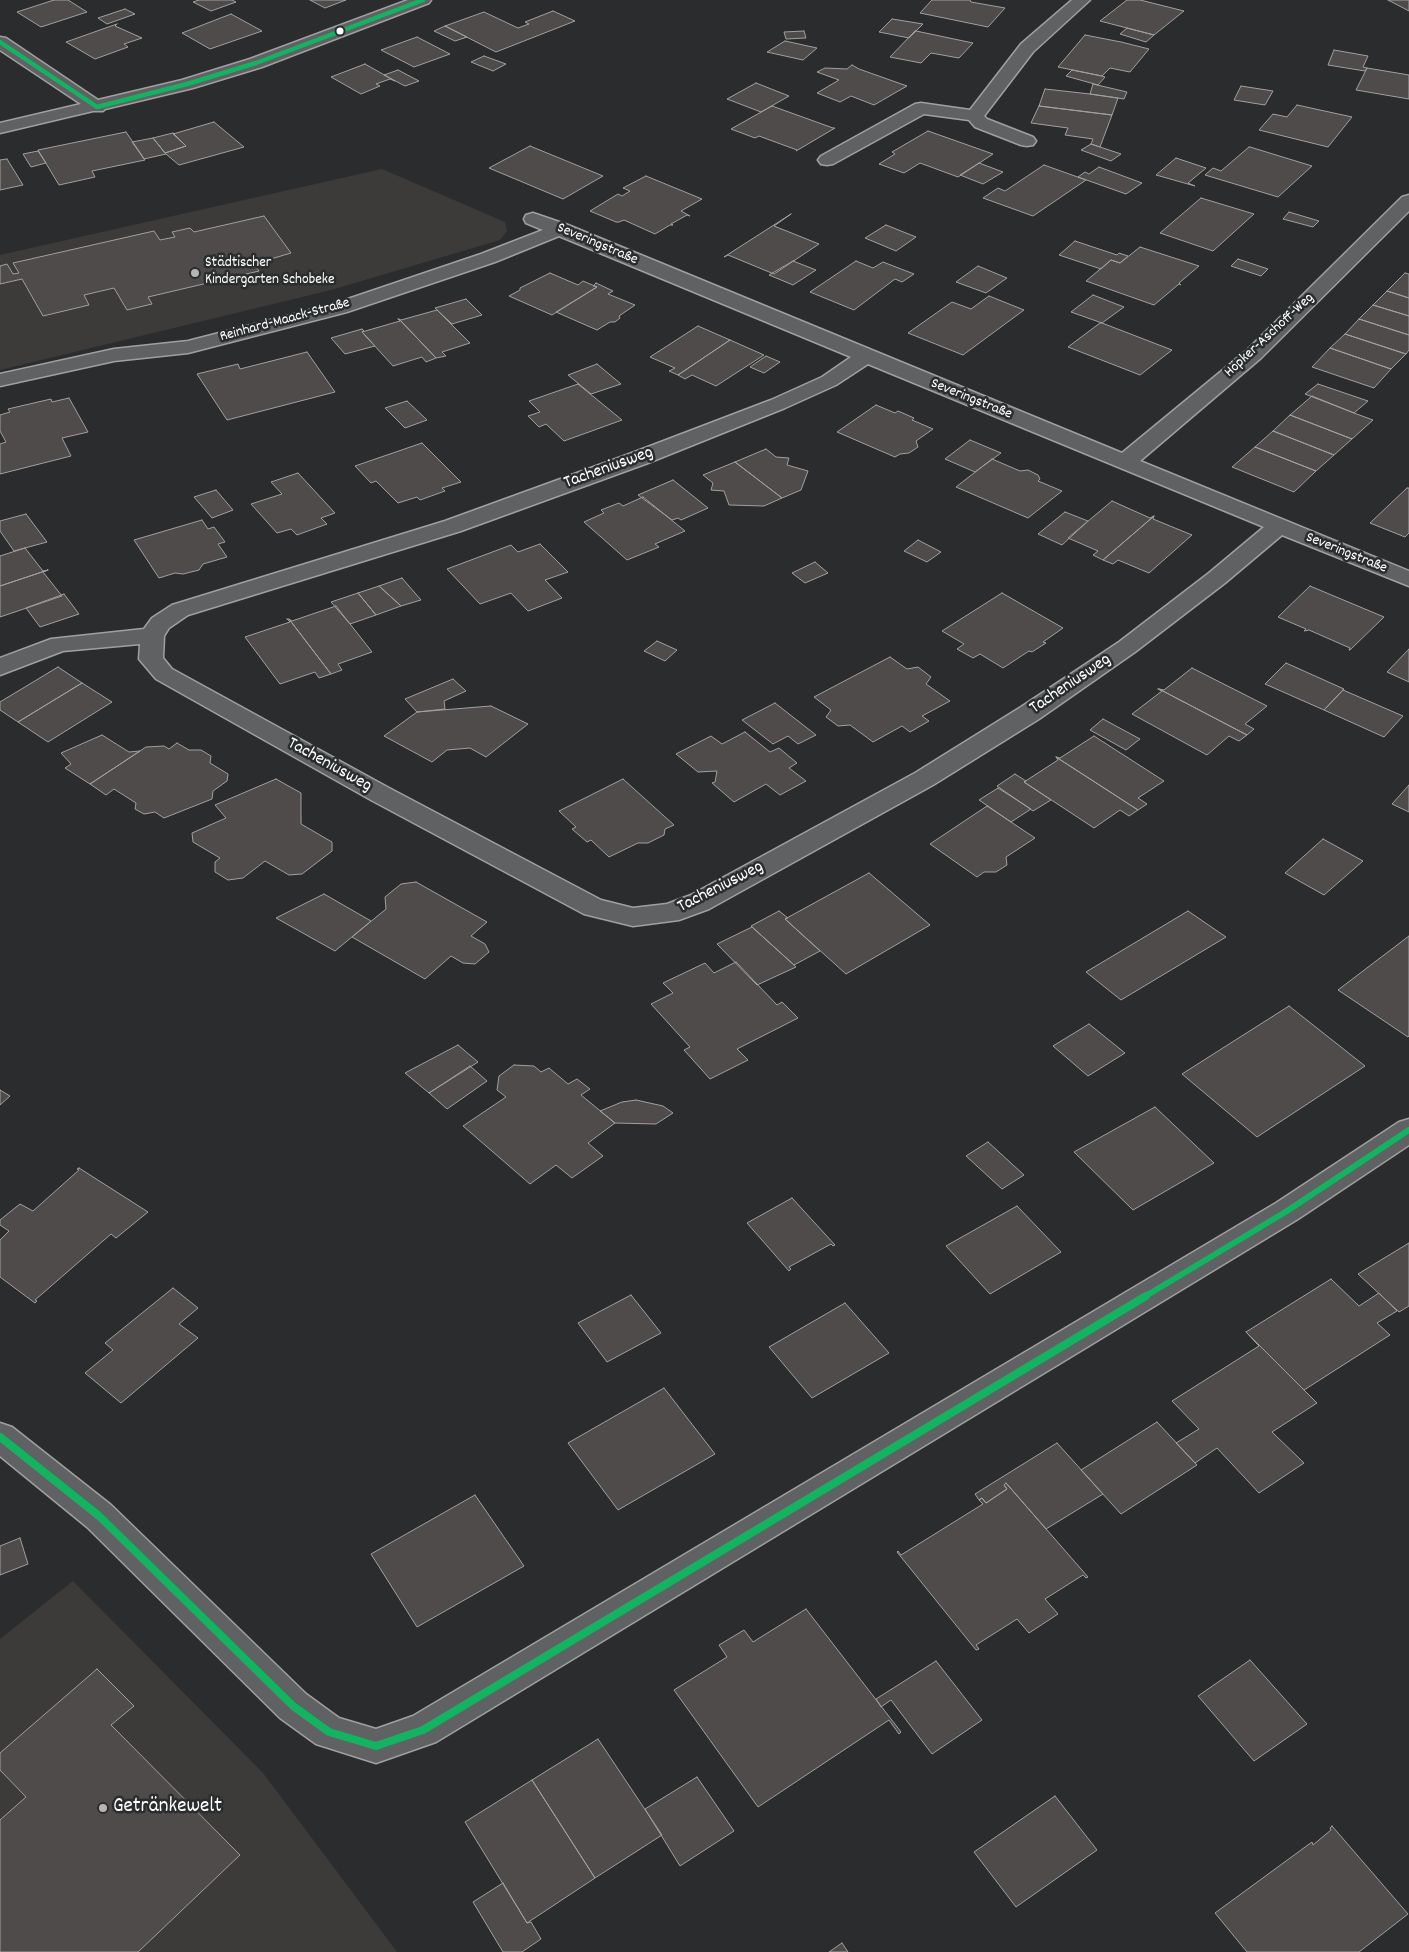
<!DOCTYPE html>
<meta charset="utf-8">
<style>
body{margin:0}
canvas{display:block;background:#2b2c2d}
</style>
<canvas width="1409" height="1952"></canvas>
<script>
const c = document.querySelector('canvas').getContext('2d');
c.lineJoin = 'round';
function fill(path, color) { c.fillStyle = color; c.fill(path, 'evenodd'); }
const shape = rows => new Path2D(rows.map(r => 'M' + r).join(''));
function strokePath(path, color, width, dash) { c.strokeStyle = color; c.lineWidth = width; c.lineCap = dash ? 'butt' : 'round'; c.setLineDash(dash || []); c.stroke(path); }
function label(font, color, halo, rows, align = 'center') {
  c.font = font + ' Dekko,sans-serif'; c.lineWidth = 5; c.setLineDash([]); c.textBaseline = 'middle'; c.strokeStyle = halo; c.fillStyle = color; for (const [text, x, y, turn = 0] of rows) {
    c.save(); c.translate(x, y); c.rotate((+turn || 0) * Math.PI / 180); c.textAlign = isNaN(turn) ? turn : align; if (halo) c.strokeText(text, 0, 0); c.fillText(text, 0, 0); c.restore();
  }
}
fill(shape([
 [382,169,505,222,507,231,500,240,331,290,0,370,0,255],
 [73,1581,263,1773,397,1952,0,1952,0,1639]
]), '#3d3b39');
const building = shape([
 [54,0,68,0,87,12,41,27,17,12,54,0],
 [199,0,232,0,236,2,211,11,193,2,199,0],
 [310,0,346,0,325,8,310,0],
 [932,0,970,0,971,2,1005,8,988,27,920,13,932,0],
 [1127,0,1140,0,1184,11,1154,35,1100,21,1127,0],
 [1388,0,1409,0,1409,11,1388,0],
 [125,9,135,14,107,24,98,18,125,9],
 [553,11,575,21,496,52,445,26,484,12,518,28,529,24,525,22,553,11],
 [231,14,262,31,210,49,182,33,231,14],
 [892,19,923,24,909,38,879,32,892,19],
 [117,24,115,26,142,38,124,44,128,47,95,59,66,42,117,24],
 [445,26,467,37,455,41,434,31,445,26],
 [1127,28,1154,35,1146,42,1120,34,1127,28],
 [804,31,806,38,786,39,784,32,804,31],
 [915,31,916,31,973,43,959,58,931,53,921,63,890,57,915,31],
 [1085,35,1121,42,1149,49,1130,72,1110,68,1102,76,1058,67,1085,35],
 [417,37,450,54,414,67,381,50,417,37],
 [785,41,817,48,803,60,767,52,785,41],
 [1334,50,1368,56,1363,67,1367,68,1365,71,1328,65,1334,50],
 [484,56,506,64,493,71,471,62,484,56],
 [365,64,395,81,390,79,376,84,380,86,361,94,331,77,365,64],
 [852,65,859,69,907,86,874,105,851,96,840,102,817,93,839,80,817,72,825,68,847,69,852,65],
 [1367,68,1409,75,1409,99,1356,90,1367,68],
 [398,70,419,81,405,86,384,75,398,70],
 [1072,70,1102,76,1105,77,1098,85,1066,76,1072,70],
 [756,83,789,96,761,112,727,99,756,83],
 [1093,84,1127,92,1124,99,1090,94,1093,84],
 [1241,86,1273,91,1265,105,1234,100,1241,86],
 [1045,89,1090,94,1118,98,1112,115,1039,106,1045,89],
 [1297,105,1352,117,1328,147,1259,130,1273,114,1287,117,1297,105],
 [772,106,833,128,835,128,796,151,797,150,759,136,755,138,731,129,772,106],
 [1039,106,1112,115,1100,147,1091,144,1093,139,1065,135,1068,128,1031,123,1039,106],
 [214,122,244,147,179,165,166,154,165,153,186,146,173,134,214,122],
 [928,131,993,154,958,177,920,163,904,173,879,164,895,154,892,152,928,131],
 [126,132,145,160,92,171,95,177,59,185,38,150,126,132],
 [173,133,186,146,165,153,153,138,173,133],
 [153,138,166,154,144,159,132,142,153,138],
 [1091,144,1121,154,1111,161,1081,150,1091,144],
 [530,146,603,176,563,199,489,168,530,146],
 [1249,147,1250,147,1312,166,1278,197,1205,175,1213,168,1221,171,1249,147],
 [38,151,46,163,31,167,23,154,38,151],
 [1176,158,1206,168,1188,183,1195,186,1156,175,1176,158],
 [7,159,23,185,0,190,0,160,7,159],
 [979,163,1003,172,983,184,960,175,979,163],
 [1044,165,1086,180,1033,216,983,198,998,188,1005,191,1044,165],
 [1099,167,1142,183,1126,194,1078,177,1085,172,1089,174,1099,167],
 [646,176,702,199,681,211,690,216,687,215,671,224,673,225,670,225,655,234,624,220,619,222,616,222,590,211,618,194,622,196,630,191,623,188,646,176],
 [1201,198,1254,214,1213,251,1160,233,1201,198],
 [1289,212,1319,221,1313,227,1283,219,1289,212],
 [791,214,774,226,819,244,774,274,728,255,724,257,791,214],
 [264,216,291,253,254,264,259,271,148,297,152,304,127,310,114,288,84,295,89,305,43,316,22,279,0,284,0,266,7,264,13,274,19,273,13,263,154,231,160,240,175,237,172,232,190,228,194,232,264,216],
 [886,225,916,237,896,251,865,238,886,225],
 [1075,241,1117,255,1119,253,1128,256,1120,263,1111,260,1101,269,1059,255,1075,241],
 [1140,247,1199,266,1179,283,1181,285,1179,284,1154,305,1086,281,1111,260,1120,263,1140,247],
 [1238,259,1268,269,1261,276,1231,266,1238,259],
 [793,261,816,270,793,285,769,275,793,261],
 [856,261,873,268,883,262,914,274,902,282,895,279,854,310,810,292,856,261],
 [978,266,1007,278,986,293,956,282,978,266],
 [550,273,578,285,583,281,597,287,552,315,509,296,520,290,520,288,550,273],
 [1405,273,1409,274,1409,298,1387,291,1405,273],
 [596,283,613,291,608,294,635,305,619,316,620,318,615,322,610,322,597,330,556,312,597,287,593,286,596,283],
 [1387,291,1409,298,1409,316,1373,305,1387,291],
 [1093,295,1124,307,1102,323,1071,312,1093,295],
 [989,296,1024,310,963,355,908,333,952,302,971,309,989,296],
 [466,299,482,315,452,324,435,308,466,299],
 [1373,305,1409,316,1409,335,1359,319,1373,305],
 [437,310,470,343,442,352,446,356,436,358,399,319,401,320,437,310],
 [398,319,399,319,436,358,426,362,422,357,393,366,362,332,400,321,398,319],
 [1359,319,1409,335,1409,350,1406,354,1345,334,1359,319],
 [1100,323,1102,323,1172,350,1140,375,1068,347,1100,323],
 [698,326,730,340,678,375,669,371,675,368,650,357,698,326],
 [362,329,364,331,362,332,375,346,345,354,331,338,362,329],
 [1345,334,1406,354,1391,369,1330,348,1345,334],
 [730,340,764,355,716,386,692,375,685,379,678,375,730,340],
 [1330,348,1391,369,1374,388,1312,367,1330,348],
 [307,352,335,392,227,420,197,374,238,364,240,369,307,352],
 [766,356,780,362,764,373,750,367,766,356],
 [597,364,621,384,591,394,568,375,597,364],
 [578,384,622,420,564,441,546,424,539,427,528,416,540,412,529,401,578,384],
 [1318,384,1368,401,1354,413,1305,394,1318,384],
 [1312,396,1354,413,1373,420,1352,439,1290,415,1312,396],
 [69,398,88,432,62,438,71,456,0,474,0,444,6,442,0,431,0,415,10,412,8,409,51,399,52,402,69,398],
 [407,401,427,420,405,428,385,408,407,401],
 [876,405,895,413,898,411,914,418,912,420,933,429,916,441,918,447,909,453,900,454,895,457,837,432,876,405],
 [1290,415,1352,439,1334,455,1273,431,1290,415],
 [1273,431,1334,455,1316,471,1255,447,1273,431],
 [970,440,1001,453,975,472,945,459,970,440],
 [422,443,461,482,442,488,445,491,420,500,417,497,398,503,376,481,371,483,355,466,422,443],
 [1255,447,1316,471,1294,492,1232,467,1255,447],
 [766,449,776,457,789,458,787,465,808,471,801,490,782,498,735,462,766,449],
 [992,459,1020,471,1028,470,1038,475,1040,479,1038,481,1062,491,1028,518,956,487,992,459],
 [735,462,782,498,764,506,729,505,724,491,711,490,713,483,703,475,735,462],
 [298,473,335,513,321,518,327,524,297,535,291,529,277,533,251,504,282,494,271,482,298,473],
 [673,480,708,508,681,520,678,518,672,520,638,495,673,480],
 [1407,488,1409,488,1409,533,1405,537,1370,523,1407,488],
 [216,490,233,510,212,518,194,497,216,490],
 [643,497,685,531,655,544,659,547,627,560,584,522,604,513,601,510,619,503,623,506,643,497],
 [1112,501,1150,518,1154,516,1103,560,1093,555,1098,551,1068,538,1112,501],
 [1065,512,1088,521,1062,545,1038,534,1065,512],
 [26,514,47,542,14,551,0,531,0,521,26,514],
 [1154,516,1153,519,1192,535,1149,573,1118,560,1113,564,1103,560,1154,516],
 [202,520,208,529,214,527,225,542,218,544,227,557,203,564,199,570,183,574,175,573,159,578,134,540,202,520],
 [918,540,941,552,927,562,904,551,918,540],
 [540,544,568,572,545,580,562,598,528,611,511,593,480,604,447,569,511,545,518,552,540,544],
 [25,548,43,571,48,570,0,586,0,556,25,548],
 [815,562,828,573,805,583,792,573,815,562],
 [48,570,43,572,62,596,0,617,0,586,48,570],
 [402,578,421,600,401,606,379,586,402,578],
 [379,586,401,606,376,615,358,593,379,586],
 [1310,586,1384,617,1350,650,1349,650,1350,648,1309,630,1304,631,1306,629,1278,617,1310,586],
 [358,593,376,615,350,624,331,602,358,593],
 [1002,593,1063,628,1043,642,1046,643,1032,652,1029,651,1003,668,980,654,973,658,957,649,964,644,942,631,1002,593],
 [64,594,79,614,40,627,26,608,64,594],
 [336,606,372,652,338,664,342,670,331,674,289,619,292,621,336,606],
 [287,619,289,619,331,674,319,678,315,672,280,684,245,637,290,622,287,619],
 [657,641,677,650,665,661,644,651,657,641],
 [1409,649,1409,682,1387,672,1409,649],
 [890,657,907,669,918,667,931,677,926,684,950,701,922,716,929,721,910,732,902,726,873,742,850,725,838,726,826,717,831,710,814,697,890,657],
 [1286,663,1344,689,1324,710,1265,684,1286,663],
 [58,667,82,683,18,722,0,710,0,702,58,667],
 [1192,668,1267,706,1245,724,1254,729,1247,735,1159,689,1164,690,1192,668],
 [453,679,466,691,444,701,445,709,417,712,405,699,453,679],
 [82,683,112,702,48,742,18,722,82,683],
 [1158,689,1159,689,1247,735,1239,741,1229,736,1207,755,1132,714,1162,691,1158,689],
 [1343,690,1403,716,1384,737,1324,710,1343,690],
 [775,703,816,735,798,744,788,736,773,744,742,720,775,703],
 [491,706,528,724,486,757,470,748,447,750,432,762,384,736,417,712,491,706],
 [1103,719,1140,739,1126,750,1090,730,1103,719],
 [745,732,770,752,779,748,797,763,789,768,806,781,780,795,766,784,734,802,712,783,715,782,717,771,698,772,676,754,711,736,722,744,745,732],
 [102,735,129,752,140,751,90,784,65,768,71,764,61,753,102,735],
 [1094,736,1164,781,1138,798,1147,804,1138,810,1056,757,1060,758,1094,736],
 [177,743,189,750,201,750,211,756,210,763,228,774,227,781,213,791,212,799,164,818,155,812,144,814,135,809,136,803,114,789,106,795,90,784,146,747,164,746,169,749,177,743],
 [1056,757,1138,810,1129,816,1120,810,1094,828,1024,782,1058,760,1056,757],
 [1015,774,1026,781,1024,782,1051,800,1033,811,997,786,1015,774],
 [276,779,301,793,301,824,332,842,332,851,302,874,289,875,265,861,243,878,228,880,215,872,215,862,220,858,193,842,192,833,226,818,215,805,276,779],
 [623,779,674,825,665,829,664,835,648,843,638,843,609,857,591,840,587,842,572,829,576,827,559,811,623,779],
 [1409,785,1409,812,1392,804,1409,785],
 [998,788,1031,809,1011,822,979,800,998,788],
 [987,806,1035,838,1006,857,1007,865,996,872,984,872,977,877,930,844,987,806],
 [1323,839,1363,861,1324,895,1285,873,1323,839],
 [869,873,930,925,846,974,785,919,869,873],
 [416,882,487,922,471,936,485,944,489,952,475,964,463,963,451,956,425,979,352,937,386,909,385,897,401,884,416,882],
 [324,894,371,921,335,951,276,918,324,894],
 [779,911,788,918,785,919,820,951,794,965,751,926,779,911],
 [1188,911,1226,937,1121,1000,1086,972,1188,911],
 [752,927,794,965,796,967,757,985,717,944,752,927],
 [1409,936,1409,1036,1408,1037,1338,990,1409,936],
 [736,962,777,1005,782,1002,798,1018,737,1049,748,1060,710,1079,684,1050,690,1047,651,1004,673,993,663,983,705,963,714,973,736,962],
 [1289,1006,1365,1066,1257,1137,1182,1074,1289,1006],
 [1089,1024,1125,1053,1088,1076,1053,1046,1089,1024],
 [458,1045,478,1062,429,1093,405,1073,458,1045],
 [514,1065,534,1066,541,1072,549,1068,568,1084,577,1079,590,1089,581,1095,615,1123,588,1143,603,1156,572,1178,556,1165,530,1184,463,1126,506,1097,497,1090,499,1076,514,1065],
 [470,1066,487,1081,447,1109,429,1093,470,1066],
 [0,1090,10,1096,0,1105,0,1090],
 [636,1100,663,1106,673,1113,656,1124,615,1123,600,1111,622,1102,636,1100],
 [1155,1107,1214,1163,1133,1210,1074,1152,1155,1107],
 [988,1142,1024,1175,1002,1189,966,1156,988,1142],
 [79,1168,148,1212,116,1238,111,1234,35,1300,37,1301,35,1303,0,1277,0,1240,9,1231,0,1225,0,1220,20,1204,33,1211,79,1170,77,1169,79,1168],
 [792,1198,835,1245,833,1246,831,1244,789,1267,791,1269,789,1271,747,1223,792,1198],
 [1017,1206,1061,1252,990,1294,946,1246,1017,1206],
 [1409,1243,1409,1306,1399,1312,1358,1274,1409,1243],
 [1331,1279,1359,1306,1379,1293,1397,1311,1377,1323,1390,1335,1304,1390,1246,1332,1331,1279],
 [173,1288,198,1308,179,1324,198,1338,121,1403,85,1373,113,1350,105,1343,173,1288],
 [631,1295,661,1333,607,1362,578,1323,631,1295],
 [845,1303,889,1353,812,1398,769,1347,845,1303],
 [1246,1332,1317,1403,1272,1432,1304,1463,1259,1493,1217,1448,1195,1463,1176,1443,1199,1429,1172,1401,1259,1346,1246,1332],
 [664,1388,715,1454,618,1510,568,1443,664,1388],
 [1157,1422,1197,1465,1121,1514,1081,1470,1157,1422],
 [1057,1443,1103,1494,1046,1529,1006,1483,1004,1485,1007,1489,986,1503,982,1498,979,1500,975,1494,1057,1443],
 [1006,1483,1088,1577,1086,1578,1083,1575,1045,1599,1058,1614,1029,1633,1017,1619,976,1645,979,1649,976,1650,897,1552,898,1551,901,1555,983,1504,979,1500,982,1498,986,1503,1007,1489,1004,1485,1006,1483],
 [475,1495,524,1566,417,1627,371,1554,475,1495],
 [20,1538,28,1564,0,1575,0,1546,20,1538],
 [806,1609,901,1732,899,1734,889,1720,758,1807,674,1690,727,1657,719,1645,744,1630,753,1642,806,1609],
 [1250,1660,1307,1724,1254,1761,1198,1696,1250,1660],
 [936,1661,982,1720,932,1754,891,1700,881,1707,876,1699,936,1661],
 [97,1669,134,1706,111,1725,240,1855,138,1952,0,1952,0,1820,26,1797,0,1770,0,1753,97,1669],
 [598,1739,662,1835,595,1878,532,1780,598,1739],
 [697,1777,734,1831,680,1866,645,1809,697,1777],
 [532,1780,595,1878,527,1923,465,1822,532,1780],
 [1055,1796,1097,1850,1016,1907,974,1852,1055,1796],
 [1332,1826,1408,1914,1359,1952,1247,1952,1215,1913,1312,1842,1313,1845,1331,1830,1330,1828,1332,1826],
 [503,1883,527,1923,531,1922,541,1939,522,1952,503,1952,473,1902,503,1883],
 [842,1943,848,1952,829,1952,842,1943]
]);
fill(building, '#4e4b4a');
strokePath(building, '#a0a0a0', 1);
const minor = shape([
 [408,0,431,0,429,3,262,67,193,88,105,109,103,111,93,111,0,133,0,123,81,104,0,50,0,37,6,38,98,100,182,80,250,59,408,0],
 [1072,0,1090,0,1033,52,984,116,987,119,1033,137,1036,141,1033,145,1027,146,1021,145,975,127,969,120,924,114,833,164,827,165,821,164,818,160,821,156,915,104,921,103,970,110,1021,44,1072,0],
 [1409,195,1409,211,1261,358,1140,461,1409,571,1409,586,1282,535,1225,583,1135,652,1039,719,933,785,709,909,679,920,633,926,584,914,371,800,156,679,139,659,140,644,63,651,0,675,0,658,51,639,144,629,152,618,172,605,445,521,632,453,771,400,822,377,851,357,559,236,495,262,347,312,188,353,114,361,0,386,0,374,114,349,188,341,333,304,481,254,543,230,526,223,524,219,526,215,533,213,568,225,1122,453,1247,350,1402,197,1409,195],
 [868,364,1264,527,1209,573,1119,642,1021,707,915,773,691,895,667,904,633,908,601,900,389,788,172,669,163,658,164,636,169,628,188,615,461,531,648,463,785,408,836,385,868,364],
 [1409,1119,1409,1145,1298,1219,436,1742,376,1763,316,1744,280,1718,87,1527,0,1456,0,1423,12,1427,111,1505,306,1694,339,1718,376,1729,413,1716,1276,1203,1399,1122,1409,1119]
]);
strokePath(minor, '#a0a0a0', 3);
fill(minor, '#606162');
strokePath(shape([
 [0,42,97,107],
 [97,107,187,84,256,63,423,0]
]), '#13b361', 4.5);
strokePath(shape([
 [1144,1297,1287,1211,1409,1130]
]), '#13b361', 6);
strokePath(shape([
 [0,1437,99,1516,293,1706,329,1732,376,1746,423,1730,1146,1296]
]), '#13b361', 8);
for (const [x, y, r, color] of [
 [340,31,4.5,"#fff"],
 [195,273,5,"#b5b5b6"],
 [103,1808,5,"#b5b5b6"]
]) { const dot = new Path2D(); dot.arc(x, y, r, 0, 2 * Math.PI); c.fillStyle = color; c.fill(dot); strokePath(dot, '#2a2d2e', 2); }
label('15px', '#fff', '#2a2d2e', [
 ["Severingstraße",597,245,23],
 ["Reinhard-Maack-Straße",285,321,-15],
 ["Höpker-Aschoff-Weg",1270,336,-43],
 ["Severingstraße",971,400,22],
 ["Severingstraße",1346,554,22]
]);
label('15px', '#fff', '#2a2d2e', [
 ["Städtischer",205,264],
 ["Kindergarten Schobeke",205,281]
], 'left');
label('18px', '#fff', '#2a2d2e', [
 ["Tacheniusweg",609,469,-20],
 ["Tacheniusweg",1071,685,-34],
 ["Tacheniusweg",329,766,29],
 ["Tacheniusweg",721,888,-27]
]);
label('21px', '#fff', '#2a2d2e', [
 ["Getränkewelt",113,1808]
], 'left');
</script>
